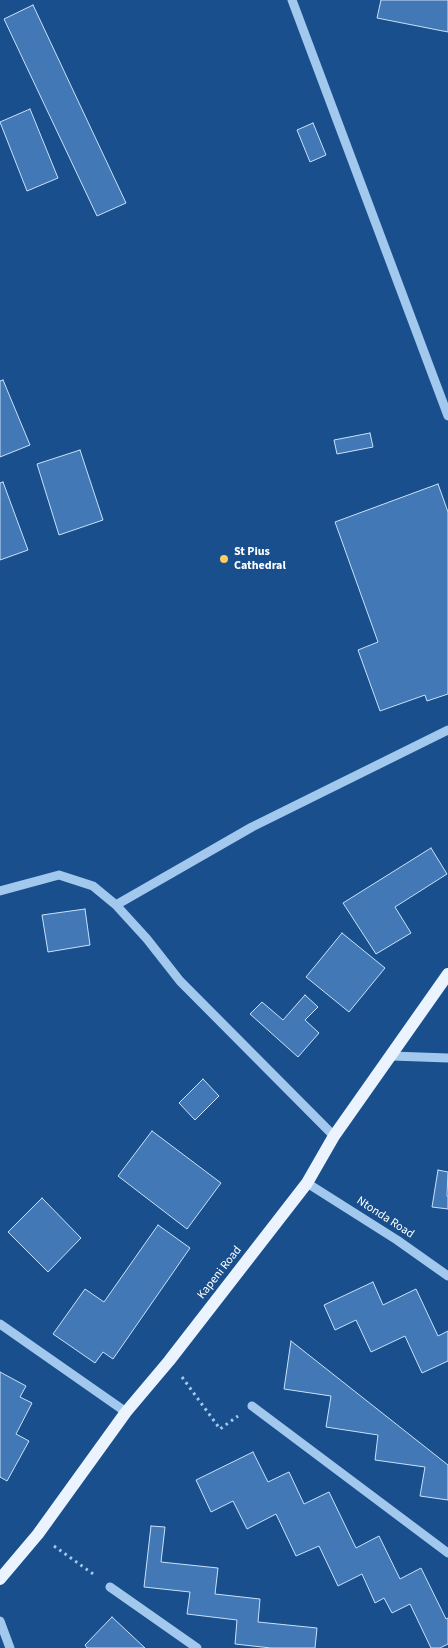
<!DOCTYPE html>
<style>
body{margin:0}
canvas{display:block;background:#184f8c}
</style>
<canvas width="448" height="1648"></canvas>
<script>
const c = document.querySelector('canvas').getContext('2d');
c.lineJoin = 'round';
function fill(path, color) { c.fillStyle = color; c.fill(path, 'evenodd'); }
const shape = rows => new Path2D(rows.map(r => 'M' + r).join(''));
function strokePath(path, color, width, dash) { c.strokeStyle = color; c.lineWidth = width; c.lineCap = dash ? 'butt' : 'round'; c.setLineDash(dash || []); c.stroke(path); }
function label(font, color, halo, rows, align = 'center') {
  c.font = font + ' "Source Sans 3",sans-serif'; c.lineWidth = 5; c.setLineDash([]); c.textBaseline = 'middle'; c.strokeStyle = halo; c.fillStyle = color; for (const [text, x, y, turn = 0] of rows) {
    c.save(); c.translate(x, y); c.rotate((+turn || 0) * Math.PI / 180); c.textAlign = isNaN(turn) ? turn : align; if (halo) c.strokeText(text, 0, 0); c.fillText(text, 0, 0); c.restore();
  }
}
const building = shape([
 [381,0,448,0,448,32,377,18,381,0],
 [33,5,126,203,97,216,4,19,33,5],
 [30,109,58,178,27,191,0,122,30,109],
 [313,123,326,155,310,162,297,130,313,123],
 [3,380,30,445,0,457,0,381,3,380],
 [370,433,373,447,337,454,334,440,370,433],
 [80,450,103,520,59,535,37,464,80,450],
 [3,482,28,550,0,560,0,483,3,482],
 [438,484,448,512,448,694,427,701,425,695,380,711,358,650,378,642,335,522,438,484],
 [431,848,447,874,395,907,411,933,376,954,343,903,431,848],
 [85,909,90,945,48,952,42,915,85,909],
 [342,933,385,968,349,1012,306,977,342,933],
 [305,995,318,1007,305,1020,319,1033,298,1057,250,1014,262,1002,283,1020,305,995],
 [203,1079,219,1096,195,1120,179,1103,203,1079],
 [152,1131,221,1183,187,1229,118,1176,152,1131],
 [438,1170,448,1172,447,1196,448,1196,448,1209,432,1207,438,1170],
 [42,1198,81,1238,48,1272,8,1232,42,1198],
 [158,1225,190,1248,113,1359,103,1352,95,1363,53,1334,85,1289,104,1302,158,1225],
 [373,1282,383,1305,416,1289,438,1336,448,1331,448,1361,422,1373,405,1336,371,1352,356,1320,335,1330,324,1305,373,1282],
 [291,1341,448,1465,448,1500,420,1496,425,1467,375,1460,378,1435,326,1427,331,1396,284,1389,291,1341],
 [0,1372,26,1386,20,1397,32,1403,16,1434,29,1441,7,1481,0,1477,0,1372],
 [253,1452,268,1482,289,1472,304,1504,329,1492,356,1548,379,1536,400,1579,421,1568,446,1619,448,1618,448,1644,440,1648,431,1648,410,1604,392,1613,384,1598,375,1603,362,1574,338,1586,319,1546,296,1556,276,1514,247,1529,233,1501,211,1512,196,1480,253,1452],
 [151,1526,165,1527,161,1562,218,1568,215,1594,260,1599,258,1622,317,1628,315,1648,271,1648,235,1644,237,1620,187,1614,190,1592,144,1587,151,1526],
 [112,1617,145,1648,87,1648,85,1645,112,1617]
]);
fill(building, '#4178b5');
strokePath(building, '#c9e1fa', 1);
strokePath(shape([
 [182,1377,220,1429,238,1416],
 [54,1546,96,1576]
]), '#a3c8ee', 3, [2.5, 4]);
strokePath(shape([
 [292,0,448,416],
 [0,891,59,875,93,886,116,905,147,939,180,981,334,1136],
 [116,905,252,827,448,730],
 [392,1056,448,1058],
 [307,1183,397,1240,448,1276],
 [0,1324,126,1412],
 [252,1406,448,1553],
 [110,1587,197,1648],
 [0,1621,10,1648]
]), '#a3c8ee', 9);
strokePath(shape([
 [0,1579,38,1534,126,1412,169,1361,307,1183,334,1136,448,974]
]), '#ebf3ff', 12);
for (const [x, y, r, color] of [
 [224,559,5,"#ffcc61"]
]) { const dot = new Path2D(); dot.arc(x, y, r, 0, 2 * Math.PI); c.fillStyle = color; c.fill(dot); strokePath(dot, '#184f8c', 2); }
label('bold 12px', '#fff', '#184f8c', [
 ["St Pius",234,552],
 ["Cathedral",234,566]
], 'left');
label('12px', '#fff', '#184f8c', [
 ["Ntonda Road",385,1218,33],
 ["Kapeni Road",220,1273,-52]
]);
</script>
